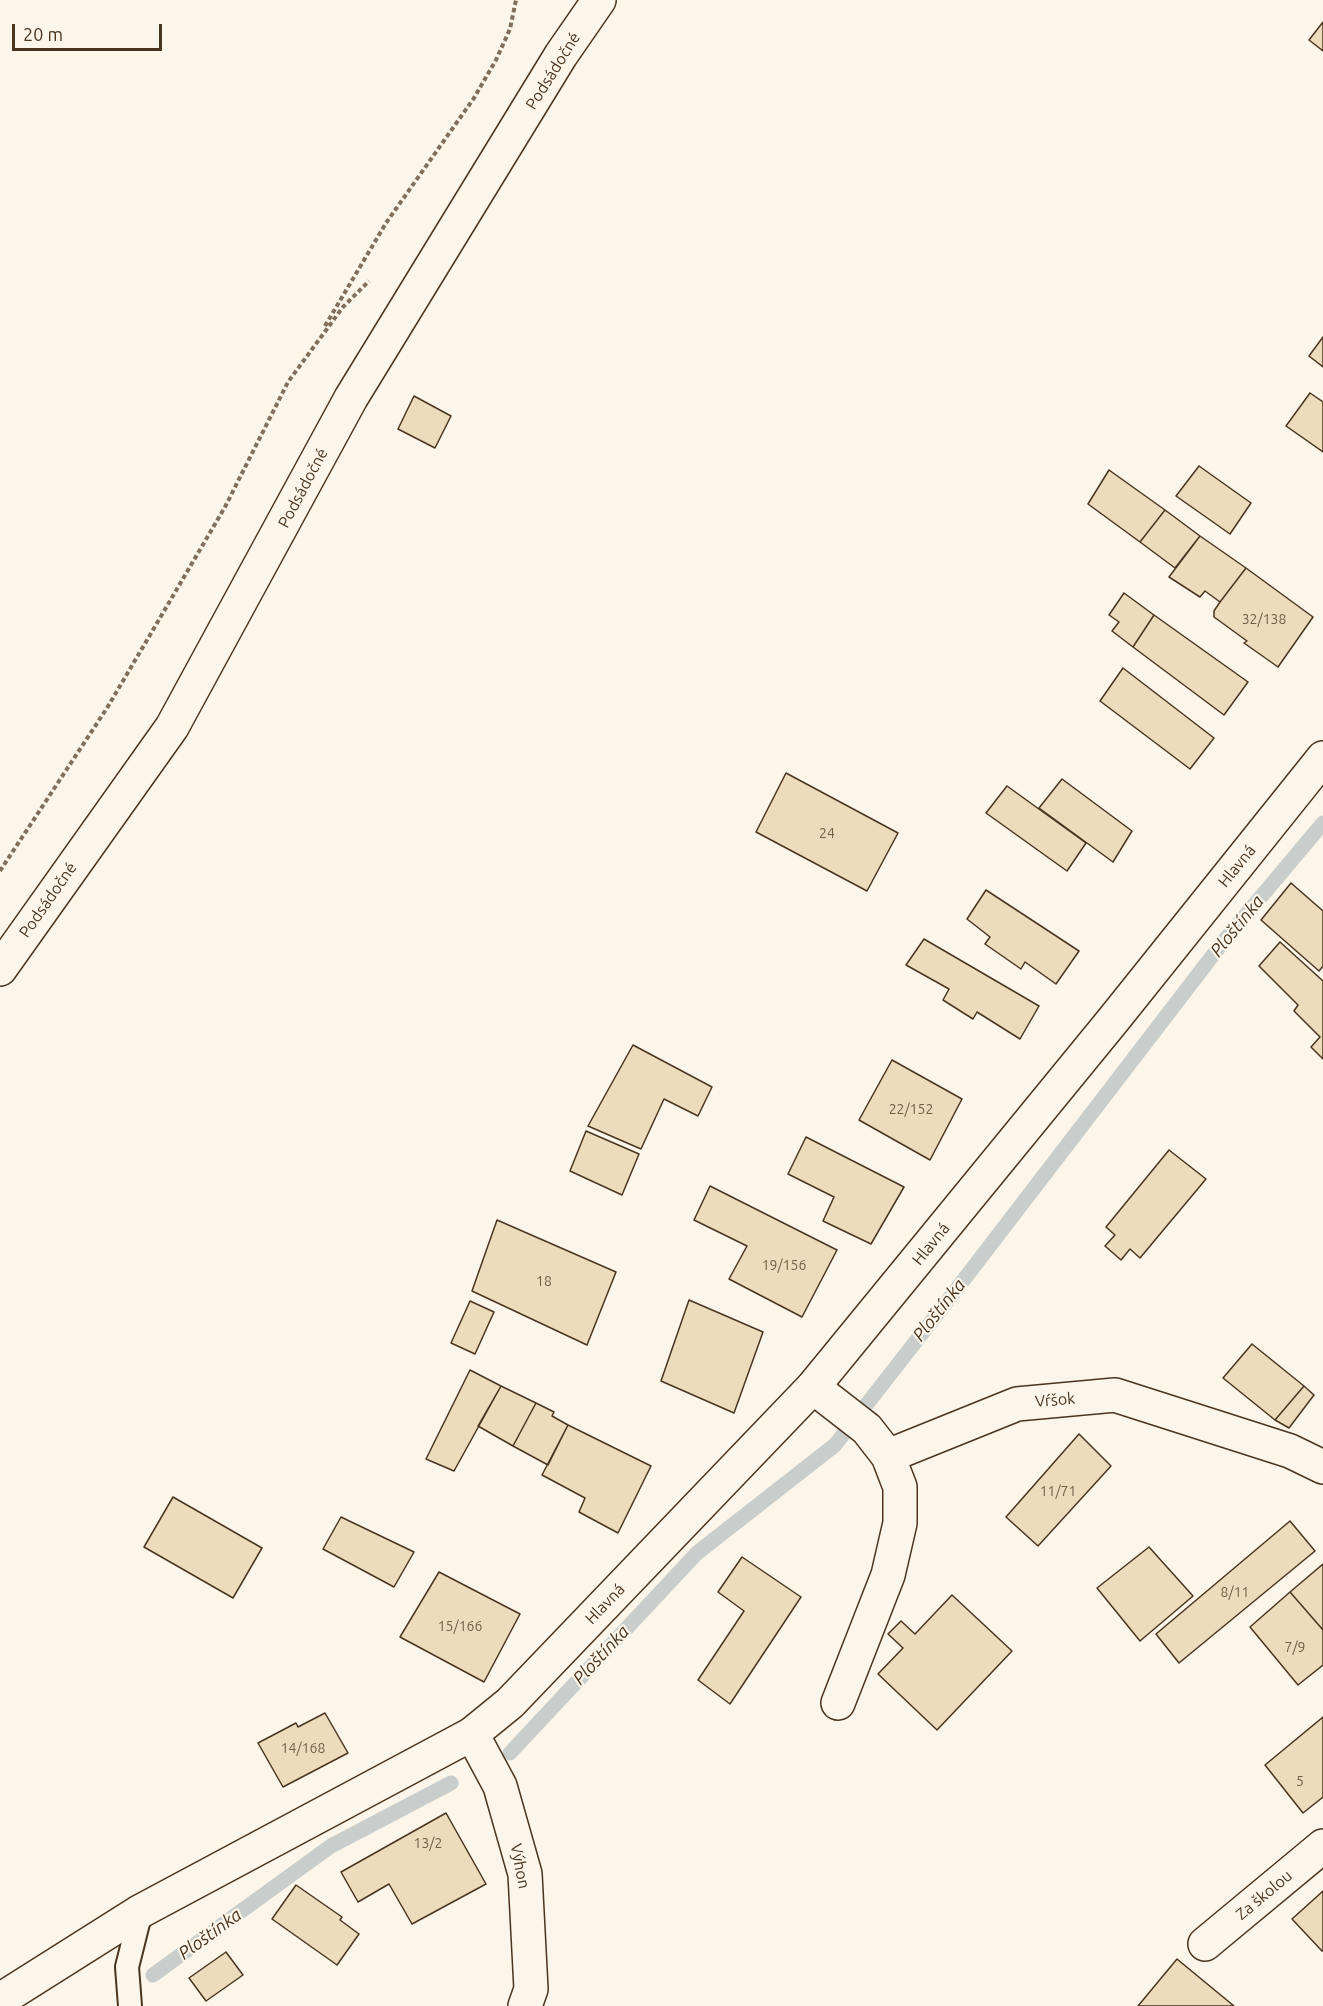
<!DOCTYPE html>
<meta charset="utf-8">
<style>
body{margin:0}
#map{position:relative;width:1323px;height:2006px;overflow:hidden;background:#fbf6e9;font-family:Ubuntu,sans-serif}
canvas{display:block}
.scale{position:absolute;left:12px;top:24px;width:150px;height:27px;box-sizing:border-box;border:3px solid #4a3520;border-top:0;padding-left:8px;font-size:18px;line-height:21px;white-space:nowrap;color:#4a3520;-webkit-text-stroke:4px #fbf6e9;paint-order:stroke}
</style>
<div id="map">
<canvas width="1323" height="2006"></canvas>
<div class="scale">20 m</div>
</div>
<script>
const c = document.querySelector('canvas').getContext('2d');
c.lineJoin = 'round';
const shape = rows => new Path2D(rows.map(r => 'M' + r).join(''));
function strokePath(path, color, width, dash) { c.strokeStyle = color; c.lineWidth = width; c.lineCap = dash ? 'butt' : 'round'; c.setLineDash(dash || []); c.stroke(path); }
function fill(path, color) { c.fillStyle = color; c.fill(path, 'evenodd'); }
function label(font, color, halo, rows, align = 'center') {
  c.font = font + ' Ubuntu,sans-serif'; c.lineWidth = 4.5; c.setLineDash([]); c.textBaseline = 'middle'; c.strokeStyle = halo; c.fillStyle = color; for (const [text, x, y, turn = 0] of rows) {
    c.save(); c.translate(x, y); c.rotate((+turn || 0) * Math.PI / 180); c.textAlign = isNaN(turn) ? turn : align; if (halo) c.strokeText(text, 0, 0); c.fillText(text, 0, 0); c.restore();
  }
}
strokePath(shape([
 [510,1753,697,1553,835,1445,959,1286,1223,942,1323,823],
 [153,1975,331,1846,451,1783]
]), '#c9cecd', 15);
const building = shape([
 [1323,22,1323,51,1309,40,1323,22],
 [1323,337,1323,367,1309,356,1323,337],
 [1310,393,1323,402,1323,452,1286,426,1310,393],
 [414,396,451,416,435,448,398,429,414,396],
 [1199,466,1251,503,1230,534,1176,496,1199,466],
 [1109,470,1165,510,1140,542,1088,504,1109,470],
 [1165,510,1200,536,1175,568,1140,542,1165,510],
 [1200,536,1246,568,1220,602,1205,591,1200,597,1169,577,1200,536],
 [1246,568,1313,617,1278,667,1244,643,1247,641,1214,617,1214,611,1220,602,1246,568],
 [1124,593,1154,615,1133,647,1112,631,1119,622,1109,615,1124,593],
 [1154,615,1248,682,1224,715,1133,647,1154,615],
 [1123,668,1214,738,1190,769,1100,701,1123,668],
 [786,773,898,833,867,891,756,832,786,773],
 [1062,779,1132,831,1113,862,1039,808,1062,779],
 [1007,786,1086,843,1067,871,986,813,1007,786],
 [1291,883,1323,911,1323,966,1319,971,1261,920,1291,883],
 [986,890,1079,951,1056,984,1025,962,1021,969,985,944,990,937,967,919,986,890],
 [924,939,1039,1006,1020,1039,977,1012,973,1019,943,1000,949,989,906,965,924,939],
 [1280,942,1323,981,1323,1059,1311,1047,1320,1037,1294,1011,1298,1005,1259,966,1280,942],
 [633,1045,712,1087,698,1116,664,1099,641,1149,588,1126,633,1045],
 [892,1060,962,1099,930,1160,859,1120,892,1060],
 [586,1131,639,1154,622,1195,570,1171,586,1131],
 [806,1137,904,1187,871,1244,823,1221,834,1197,788,1174,806,1137],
 [1169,1150,1206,1179,1140,1258,1130,1249,1121,1260,1105,1246,1115,1235,1106,1227,1169,1150],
 [710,1186,837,1250,802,1317,729,1279,747,1246,694,1220,710,1186],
 [497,1220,616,1272,587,1345,472,1291,497,1220],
 [689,1300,763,1332,734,1413,661,1381,689,1300],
 [470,1301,494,1312,475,1354,451,1343,470,1301],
 [1252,1344,1304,1386,1275,1420,1223,1378,1252,1344],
 [470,1370,501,1386,454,1471,426,1459,470,1370],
 [501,1386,536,1403,513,1446,478,1426,501,1386],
 [1304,1386,1314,1395,1289,1428,1275,1420,1304,1386],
 [536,1403,554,1412,552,1416,568,1425,548,1465,513,1446,536,1403],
 [568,1425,651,1466,618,1533,579,1512,585,1498,542,1475,568,1425],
 [1079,1434,1111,1466,1038,1546,1006,1517,1079,1434],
 [173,1497,262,1548,233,1598,144,1547,173,1497],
 [341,1517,414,1552,394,1587,323,1549,341,1517],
 [1290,1521,1315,1551,1179,1663,1156,1634,1290,1521],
 [1149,1547,1193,1596,1140,1641,1097,1588,1149,1547],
 [742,1557,801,1597,730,1704,698,1680,744,1611,718,1592,742,1557],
 [1323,1564,1323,1630,1290,1592,1323,1564],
 [439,1572,520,1614,484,1682,400,1637,439,1572],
 [1290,1592,1323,1630,1323,1665,1298,1685,1250,1627,1290,1592],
 [952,1595,1012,1651,937,1730,878,1674,903,1648,888,1634,901,1621,915,1634,952,1595],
 [325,1713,348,1753,283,1787,258,1743,296,1723,298,1727,325,1713],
 [1323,1717,1323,1797,1303,1813,1265,1765,1323,1717],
 [446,1813,486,1884,412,1924,389,1884,358,1902,341,1872,446,1813],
 [296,1885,342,1917,340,1920,359,1934,337,1965,272,1919,296,1885],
 [1323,1891,1323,1951,1322,1951,1292,1919,1323,1891],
 [226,1952,243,1975,206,2001,189,1978,226,1952],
 [1177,1959,1234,2006,1138,2006,1177,1959]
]);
fill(building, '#ecdcbc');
strokePath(building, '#4a3520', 1.5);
const lane = shape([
 [130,2006,127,1967,141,1911]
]);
const street = shape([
 [0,969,172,727,351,398,561,55,599,0],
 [813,1387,867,1429,888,1456,1017,1404,1115,1395,1290,1451,1323,1467],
 [838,1703,888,1575,900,1523,900,1487,888,1456],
 [1205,1944,1323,1846],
 [0,2000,141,1911,472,1734,500,1786,525,1874,531,1989,525,2006]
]);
const secondary = shape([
 [472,1734,510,1703,813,1387,1114,1019,1323,758]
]);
strokePath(lane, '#4a3520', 26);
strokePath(street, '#4a3520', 36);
strokePath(secondary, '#4a3520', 36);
strokePath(shape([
 [325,326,386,223,474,98,496,60,510,29,516,0],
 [0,871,107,708,150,635,225,507,288,382,343,307,369,281]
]), '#7f6f5c', 4, [4.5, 3]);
strokePath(lane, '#fbf6e9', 22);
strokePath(street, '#fbf6e9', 33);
strokePath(secondary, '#fbf6e9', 33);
label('14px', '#725f47', null, [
 ["32/138",1264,619],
 ["24",827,833],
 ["22/152",911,1109],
 ["19/156",784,1265],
 ["18",544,1281],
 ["11/71",1058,1491],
 ["8/11",1235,1592],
 ["15/166",460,1626],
 ["7/9",1295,1647],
 ["14/168",303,1748],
 ["5",1300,1781],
 ["13/2",428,1843]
]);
label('16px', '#4a3520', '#fbf6e9', [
 ["Podsádočné",553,71,-58],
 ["Podsádočné",303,488,-62],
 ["Hlavná",1237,866,-51],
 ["Podsádočné",48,900,-55],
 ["Hlavná",931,1244,-51],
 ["Vŕšok",1055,1400,-5],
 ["Hlavná",605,1604,-46],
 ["Výhon",520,1866,79],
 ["Za školou",1264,1895,-40]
]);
label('italic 18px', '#4a3520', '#fbf6e9', [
 ["Ploštínka",1237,926,-51],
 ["Ploštínka",939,1310,-52],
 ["Ploštínka",601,1655,-47],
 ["Ploštínka",210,1934,-36]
]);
</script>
